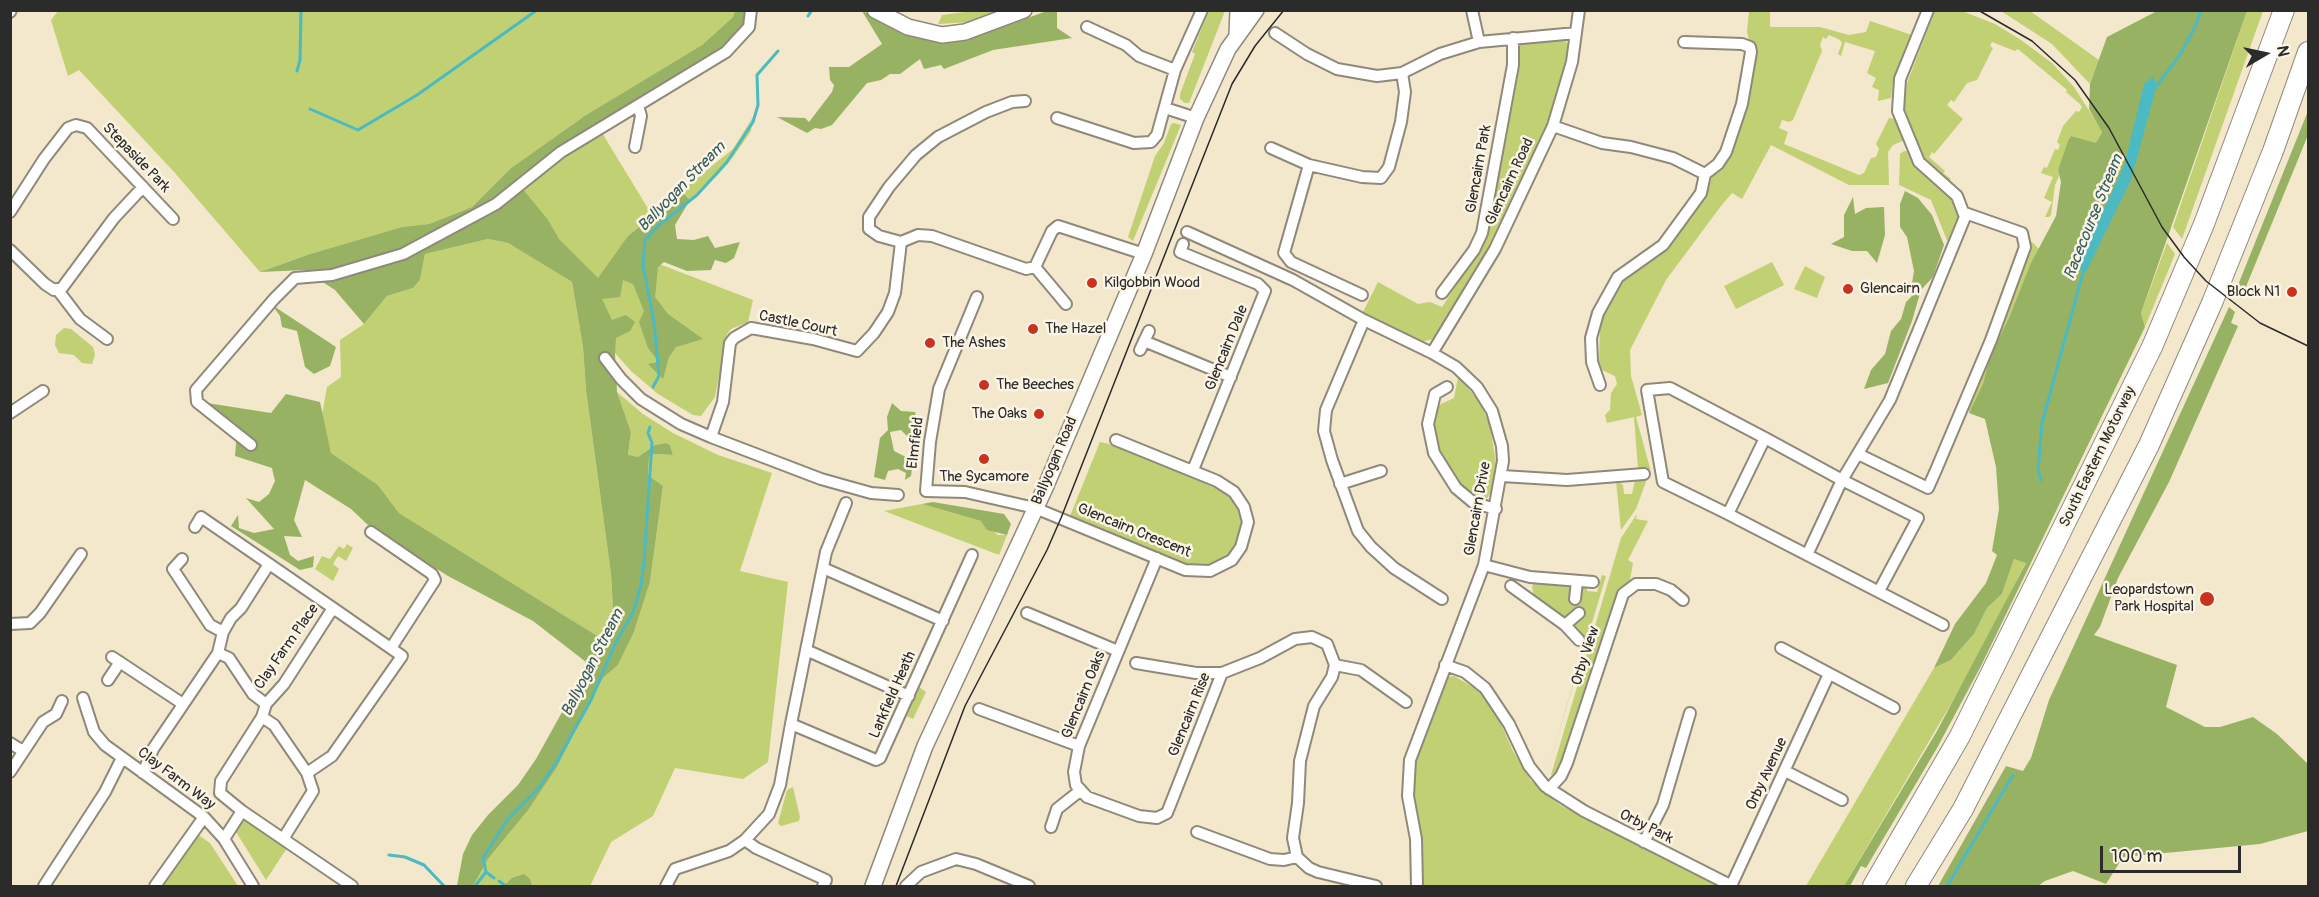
<!DOCTYPE html>
<style>
body{margin:0}
#map{position:relative;width:2319px;height:897px;overflow:hidden;background:#f3e7cc;font-family:Pangolin,sans-serif}
canvas{display:block}
.frame{position:absolute;inset:0;border:12px solid #2b2b2b;pointer-events:none}
.north{position:absolute;left:2235px;top:24px;width:60px;height:60px;-webkit-text-stroke:4px #fcf5e5;paint-order:stroke;rotate:81deg;font-size:16px;font-weight:700;line-height:24px;text-align:center;color:#2b2b2b}
.north::after{content:'';display:block;margin:auto;width:21px;height:27px;background:#2b2b2b;clip-path:polygon(50% 0,100% 100%,50% 72%,0 100%)}
.scale{position:absolute;left:2100px;top:846px;width:141px;height:27px;box-sizing:border-box;border:3px solid #2b2b2b;border-top:0;padding-left:8px;font-size:18px;line-height:21px;white-space:nowrap;color:#2b2b2b;-webkit-text-stroke:4px #fcf5e5;paint-order:stroke}
</style>
<div id="map">
<canvas width="2319" height="897"></canvas>
<div class="frame"></div>
<div class="north">N</div>
<div class="scale">100 m</div>
</div>
<script>
const c = document.querySelector('canvas').getContext('2d');
c.lineJoin = 'round';
function fill(path, color) { c.fillStyle = color; c.fill(path, 'evenodd'); }
const shape = rows => new Path2D(rows.map(r => 'M' + r).join(''));
function strokePath(path, color, width, dash) { c.strokeStyle = color; c.lineWidth = width; c.lineCap = dash ? 'butt' : 'round'; c.setLineDash(dash || []); c.stroke(path); }
function label(font, color, halo, rows, align = 'center') {
  c.font = font + ' Pangolin,sans-serif'; c.lineWidth = 5; c.setLineDash([]); c.textBaseline = 'middle'; c.strokeStyle = halo; c.fillStyle = color; for (const [text, x, y, turn = 0] of rows) {
    c.save(); c.translate(x, y); c.rotate((+turn || 0) * Math.PI / 180); c.textAlign = isNaN(turn) ? turn : align; if (halo) c.strokeText(text, 0, 0); c.fillText(text, 0, 0); c.restore();
  }
}
fill(shape([
 [59,10,735,11,733,17,702,45,586,115,511,168,472,207,429,224,402,227,310,254,260,272,175,173,79,70,68,76,51,20],
 [973,11,1008,11,972,22,938,24,942,15],
 [1209,11,1225,11,1189,103,1185,103,1180,99,1180,94,1195,54,1192,52],
 [1749,11,1770,11,1770,27,1820,27,1849,35,1866,32,1870,21,1912,35,1893,82,1891,98,1878,101,1879,90,1872,87,1876,78,1867,73,1875,51,1845,42,1841,56,1838,54,1842,43,1840,40,1829,35,1826,39,1823,37,1820,45,1822,51,1793,120,1789,122,1782,120,1779,128,1788,132,1784,144,1859,175,1864,173,1871,158,1876,157,1879,149,1876,144,1889,118,1895,119,1905,140,1893,145,1888,152,1889,185,1849,185,1771,145,1742,199,1732,193,1721,206,1666,280,1630,350,1631,376,1642,415,1636,417,1650,468,1650,470,1638,469,1634,417,1607,423,1605,415,1610,410,1611,393,1617,384,1615,376,1602,370,1599,364,1600,326,1607,307,1625,279,1669,248,1707,192,1712,176,1725,162,1746,108,1755,65,1757,47,1749,40,1747,32],
 [1935,11,1962,11,1995,24,2021,40,2052,63,2074,87,2102,131,2096,144,2071,136,2058,170,2059,176,2055,185,2051,215,2049,217,2045,217,2052,202,2044,198,2053,177,2041,173,2044,167,2047,168,2055,149,2058,150,2060,145,2057,142,2063,126,2076,111,2079,112,2082,107,2080,104,2066,92,2067,90,2018,49,2015,51,1992,42,1990,46,1993,48,1977,80,1967,83,1954,102,1951,100,1947,105,1963,119,1934,154,1932,152,1929,157,1945,171,1943,173,1951,179,1949,181,1925,158,1909,126,1904,107,1907,83],
 [2001,11,2030,11,2099,60,2090,84,2052,44],
 [2247,11,2263,11,2182,239,2173,227],
 [1562,37,1569,46,1565,73,1547,124,1483,258,1433,339,1421,342,1362,314,1378,282,1418,304,1430,302,1442,307,1476,255,1517,70,1518,48,1522,42],
 [753,117,751,131,733,157,717,176,690,200,681,191,733,149],
 [1174,123,1181,125,1133,241,1128,237,1155,156,1164,143,1171,124],
 [602,133,652,215,628,236,620,249,753,300,748,322,731,329,727,334,715,397,701,416,693,415,658,394,631,371,615,353,600,299,511,196,559,160],
 [1904,151,1909,151,1924,175,1955,200,1960,219,1948,243,1931,200,1899,185,1900,154],
 [488,239,508,243,572,282,583,347,586,390,611,574,613,609,599,637,399,513,378,485,331,453,322,415,327,387,341,377,340,340,364,324,387,296,413,288,420,280,425,254],
 [2030,240,2040,250,1986,387,1970,411,1965,413],
 [2167,243,2175,254,2145,327,2141,313],
 [1772,262,1784,285,1736,309,1724,286],
 [1805,266,1825,277,1817,298,1794,289],
 [64,328,71,329,93,347,95,354,92,364,82,363,74,355,59,353,55,345,56,335],
 [1458,377,1479,401,1490,425,1496,464,1491,492,1487,498,1479,500,1457,484,1439,460,1433,425,1439,405,1454,398],
 [617,392,643,414,673,433,718,455,772,473,740,571,788,582,768,762,743,779,675,768,653,816,611,842,590,886,473,886,488,859,529,809,557,767,603,678,618,665,634,632,650,582,663,486,648,475,649,457,654,454,673,455,670,445,666,443,655,445,638,457,628,456,631,432],
 [1100,442,1118,446,1227,493,1236,504,1242,520,1238,543,1233,551,1212,565,1197,567,1185,564,1070,516],
 [1645,478,1647,479,1636,509,1621,530,1616,481,1623,485,1624,494,1632,494,1635,480],
 [922,504,981,521,998,535,1007,535,999,555,884,511],
 [1637,514,1636,519,1648,521,1628,560,1633,563,1629,585,1615,598,1564,765,1557,774,1551,775,1621,538],
 [347,544,353,548,346,561,338,556,333,564,339,569,333,581,315,569,322,556,330,559,339,546,344,549],
 [2014,559,2026,562,1975,663,1844,886,1806,886,1934,668,1951,660,1974,634,1987,608,2002,594],
 [1602,575,1606,576,1600,596,1547,772,1582,654,1582,639,1575,628,1576,622,1561,615,1534,595,1532,587,1534,582,1568,584,1572,588,1572,600,1580,601,1583,586,1587,585,1587,591,1597,592],
 [1454,676,1478,690,1499,720,1513,751,1531,781,1560,805,1719,886,1422,886,1420,837,1414,796,1415,759,1446,677],
 [919,687,926,692,913,719,907,716],
 [793,787,800,817,799,821,781,826,778,823,787,790],
 [245,819,289,845,266,880,236,832],
 [197,834,210,843,238,886,160,886]
]), '#c0d072');
fill(shape([
 [735,11,748,11,746,28,737,39,517,182,548,220,559,239,598,278,628,236,681,191,690,200,675,225,677,239,694,240,708,236,715,248,740,242,734,258,726,263,715,260,711,270,687,271,664,262,658,267,655,297,668,314,703,339,676,347,669,357,663,379,648,364,659,362,648,348,639,322,644,311,633,284,623,280,620,297,602,299,612,320,626,315,635,322,630,331,616,338,615,353,617,392,631,432,628,455,638,457,655,445,666,443,670,445,673,455,654,454,649,457,648,475,663,486,650,582,634,632,618,665,603,678,557,767,529,809,488,859,473,886,457,886,463,854,472,835,488,815,518,785,536,759,571,696,586,662,533,621,448,576,369,526,351,509,305,480,294,520,302,537,284,536,290,555,298,561,314,556,313,567,300,570,231,526,238,515,239,528,254,533,274,529,246,498,259,502,269,494,275,481,272,468,235,456,237,430,207,403,271,413,286,394,320,402,331,453,378,485,399,513,599,637,613,609,611,574,586,390,583,347,572,282,508,243,488,239,425,254,420,280,413,288,387,296,364,324,335,290,304,270,260,272,310,254,402,227,429,224,472,207,511,168,586,115,702,45,733,17],
 [862,11,929,40,939,42,991,31,1047,11,1057,11,1057,28,1072,38,993,50,944,69,941,65,924,69,920,59,900,74,890,74,881,80,867,83,832,125,821,129,815,128,807,133,777,117,805,118,809,122,832,92,834,85,830,80,829,67,849,67,882,44],
 [2157,11,2247,11,2141,313,2145,327,1981,666,1937,748,1866,868,1861,866,1850,886,1844,886,1937,731,2026,563,2014,559,2002,594,1987,608,1974,634,1951,660,1934,668,1955,624,1986,583,1997,555,1992,551,1999,509,1996,467,1985,419,1969,413,1983,384,1990,357,2009,318,2031,263,2056,216,2061,182,2058,170,2068,141,2071,136,2096,143,2102,132,2089,109,2090,84,2107,37],
 [2308,111,2308,135,2241,299,2234,295],
 [1905,191,1918,198,1932,215,1944,245,1933,277,1921,290,1912,321,1888,383,1864,389,1871,370,1885,354,1891,331,1901,319,1906,302,1916,292,1912,283,1914,271,1907,237,1900,227,1900,204],
 [1853,197,1855,214,1866,208,1884,207,1885,235,1877,263,1867,251,1852,251,1831,244,1844,237,1844,215],
 [272,305,336,347,330,366,314,374,305,367,297,331,282,327,280,316],
 [2229,307,2235,312,2231,323,2238,326,2169,482,2118,578,2100,627,2094,635,2177,665,2166,707,2205,727,2220,727,2253,717,2277,734,2308,764,2308,831,2260,844,2123,857,2106,884,2073,871,2045,881,2038,886,1938,886,2006,766,2023,771,2031,758,2049,700],
 [892,403,901,411,915,412,917,420,911,432,913,442,901,430,890,432,894,451,908,458,912,469,911,476,905,480,906,473,898,469,888,471,885,480,874,477,880,438,888,430,887,417],
 [933,502,1004,514,1011,524,1007,535,987,530,981,521,922,504],
 [524,874,530,879,532,886,504,886,512,878]
]), '#98b264');
fill(shape([
 [2154,76,2156,88,2131,180,2086,272,2079,270,2089,241,2124,166,2144,84]
]), '#4bbac2');
strokePath(shape([
 [808,16,812,10],
 [297,71,300,60,301,10],
 [2155,88,2180,55,2196,25,2201,10],
 [310,109,358,130,417,95,537,10],
 [653,387,659,376,654,322,643,265,645,240,658,226,697,195,727,162,753,122,758,105,757,75,778,51],
 [2041,481,2038,470,2042,423,2084,269],
 [389,855,405,857,424,865,444,886],
 [494,878,486,872,483,858,508,819,538,789,556,763,591,700,616,642,633,613,641,585,644,562,652,443,648,433,650,427],
 [499,881,506,886],
 [475,886,486,872],
 [1947,886,2013,775]
]), '#4bbac2', 3);
const street = shape([
 [1472,10,1479,42],
 [10,12,11,10],
 [1087,27,1126,45,1139,56,1175,70],
 [1275,33,1307,54,1337,69,1377,76,1402,73,1440,54,1479,42,1576,33],
 [1684,42,1742,44,1750,47,1751,52,1742,104,1726,152,1718,164,1705,174],
 [1165,108,1196,118],
 [1057,118,1134,143,1151,142,1157,135,1175,70,1202,10],
 [1553,126,1602,143,1631,147,1673,158,1705,174],
 [635,147,641,116,638,106],
 [1271,148,1309,165,1362,177,1381,178,1389,167,1401,122,1405,92,1402,73],
 [1309,165,1284,253,1291,262,1362,295],
 [10,212,44,159,68,128,76,125,87,128,173,219],
 [1187,232,1293,280,1364,320,1432,353,1456,367,1477,387,1492,411,1502,446,1503,461,1484,565,1410,760,1408,796,1416,839,1417,886],
 [901,242,918,235,932,236,1026,269,1035,267,1052,231,1058,226,1144,254],
 [901,242,879,236,869,229,869,217,889,187,916,155,938,137,986,112,1012,102,1025,101],
 [1183,244,1180,252,1258,284,1265,291,1193,470],
 [10,250,45,284,54,290,62,288,114,218,143,187],
 [1035,267,1066,304],
 [57,289,80,319,107,339],
 [1442,293,1474,250,1482,233,1513,65,1513,38],
 [977,297,939,389,930,442,926,491,965,492,1035,508,1185,570,1210,571,1232,560,1241,547,1248,522,1244,507,1234,492,1217,481,1116,440],
 [1364,320,1326,410,1324,431,1332,460,1358,531,1371,547,1394,568,1442,599],
 [1144,341,1231,377],
 [1140,350,1149,331],
 [1432,353,1495,249,1553,126,1572,62,1579,10],
 [605,358,621,379,641,399,681,424,711,437],
 [1600,385,1592,362,1591,338,1598,313,1618,277,1663,245,1701,193,1705,174],
 [1447,387,1435,394,1428,424,1434,453,1456,488,1474,503,1496,509],
 [10,413,43,391],
 [251,445,197,402,196,390,274,299,295,278,332,275,403,254,496,204,561,152,726,52,749,27,751,10],
 [1858,454,1928,488,1936,470,1991,340,2025,247,2022,233,1965,213],
 [1502,476,1567,480,1644,474],
 [1340,484,1381,471],
 [898,495,871,493,821,479,711,437,723,402,730,343,734,338,751,328,813,339,857,351,874,333,888,312,895,293,901,242],
 [1728,514,1663,482,1647,390,1670,388,1765,438],
 [195,527,201,517,333,608],
 [371,532,432,574,435,580,391,648],
 [1807,555,1842,480,1765,438,1728,514,1943,625],
 [1157,558,1079,746,1074,772,1076,785,1087,797,1139,816,1157,818,1167,813,1222,673,1260,658,1295,639,1312,637,1327,644,1335,665,1332,677,1314,706,1300,761,1298,803,1293,838,1297,857],
 [182,559,173,569,210,625,223,632],
 [1484,565,1530,577,1593,582],
 [823,568,943,621],
 [1511,586,1565,625,1579,640],
 [1879,591,1918,518,1842,480,1890,400,1965,217,1957,196,1919,162,1898,111,1900,79,1928,10],
 [1575,599,1577,581],
 [1027,613,1118,651],
 [10,624,30,623,40,613,81,554],
 [1565,625,1579,613],
 [1781,648,1894,708],
 [806,650,909,696],
 [218,653,229,658,253,694,266,704],
 [112,657,183,704],
 [1136,663,1196,673,1222,673],
 [1335,665,1361,670,1406,702],
 [1445,665,1465,672,1485,688,1509,724,1529,766,1545,786,1584,811,1732,886],
 [108,680,120,662],
 [83,698,94,732,105,745,204,817,224,839,253,886],
 [979,709,1079,746],
 [262,717,274,725,307,773],
 [791,724,826,552,846,503],
 [10,743,23,751],
 [1785,771,1842,800],
 [10,772,43,722,56,714,62,701],
 [143,773,153,749,218,653,223,632,231,618,241,608,269,564],
 [1549,789,1561,776,1567,763,1623,594,1636,584,1656,584,1671,590,1683,600],
 [242,811,220,793,221,781,262,717,266,704,284,684,333,608,402,656,332,756,307,773,313,791,283,839],
 [1051,827,1057,809,1081,790],
 [1197,832,1270,859,1284,860,1297,857],
 [224,839,242,811,352,886],
 [745,840,756,848,826,880,823,886],
 [1644,842,1663,805,1690,713],
 [1297,857,1309,868,1318,872,1376,886],
 [44,886,105,792,122,758],
 [155,886,204,817],
 [666,886,675,869,729,851,745,840,769,814,780,785,791,724,876,760,880,758,972,555],
 [906,886,921,872,956,859,976,864,1029,886],
 [1731,886,1829,674]
]);
const secondary = shape([
 [875,10,908,27,942,35,965,32,1024,10],
 [1237,35,1238,10],
 [873,886,925,746,1045,488,1144,254,1196,118,1228,49,1256,10]
]);
const highway = shape([
 [1873,886,1960,736,2152,347,2204,224,2284,10],
 [1916,886,1963,809,2149,445,2212,303,2273,151,2308,52]
]);
strokePath(street, '#8f897c', 14);
strokePath(secondary, '#8f897c', 18);
strokePath(highway, '#8f897c', 22);
strokePath(street, '#fff', 10);
strokePath(secondary, '#fff', 15);
strokePath(highway, '#fff', 20);
strokePath(shape([
 [1978,10,2032,41,2075,80,2109,128,2162,227,2184,257,2206,281,2260,323,2308,346],
 [896,886,965,706,1047,550,1061,518,1232,84,1255,46,1284,10]
]), '#2b2b2b', 1.5);
for (const [x, y, r, color] of [
 [1092,283,6,"#c8321e"],
 [1848,289,6,"#c8321e"],
 [2292,292,6,"#c8321e"],
 [1033,329,6,"#c8321e"],
 [930,343,6,"#c8321e"],
 [984,385,6,"#c8321e"],
 [1039,414,6,"#c8321e"],
 [984,459,6,"#c8321e"],
 [2207,599,8,"#c8321e"]
]) { const dot = new Path2D(); dot.arc(x, y, r, 0, 2 * Math.PI); c.fillStyle = color; c.fill(dot); strokePath(dot, '#fcf5e5', 2); }
label('15px', '#2b2b2b', '#fcf5e5', [
 ["Stepaside Park",136,158,46],
 ["Glencairn Park",1479,169,-80],
 ["Glencairn Road",1510,182,-65],
 ["Castle Court",798,324,12],
 ["Glencairn Dale",1227,348,-68],
 ["Elmfield",916,443,-83],
 ["South Eastern Motorway",2098,457,-64],
 ["Ballyogan Road",1055,461,-67],
 ["Glencairn Drive",1478,509,-80],
 ["Glencairn Crescent",1134,531,22],
 ["Clay Farm Place",287,647,-55],
 ["Orby View",1586,656,-72],
 ["Larkfield Heath",893,695,-66],
 ["Glencairn Oaks",1084,695,-68],
 ["Glencairn Rise",1190,715,-68],
 ["Orby Avenue",1767,774,-65],
 ["Clay Farm Way",176,779,37],
 ["Orby Park",1646,827,27]
]);
label('15px', '#2b2b2b', '#fcf5e5', [
 ["Kilgobbin Wood",1104,283],
 ["Glencairn",1860,289],
 ["Block N1",2280,292,"right"],
 ["The Hazel",1045,329],
 ["The Ashes",942,343],
 ["The Beeches",996,385],
 ["The Oaks",1027,414,"right"],
 ["The Sycamore",984,477,"center"],
 ["Leopardstown",2194,590,"right"],
 ["Park Hospital",2194,607,"right"]
], 'left');
label('italic 16px', '#365d60', '#fcf5e5', [
 ["Ballyogan Stream",682,187,-46],
 ["Racecourse Stream",2094,217,-68],
 ["Ballyogan Stream",593,663,-63]
]);
</script>
